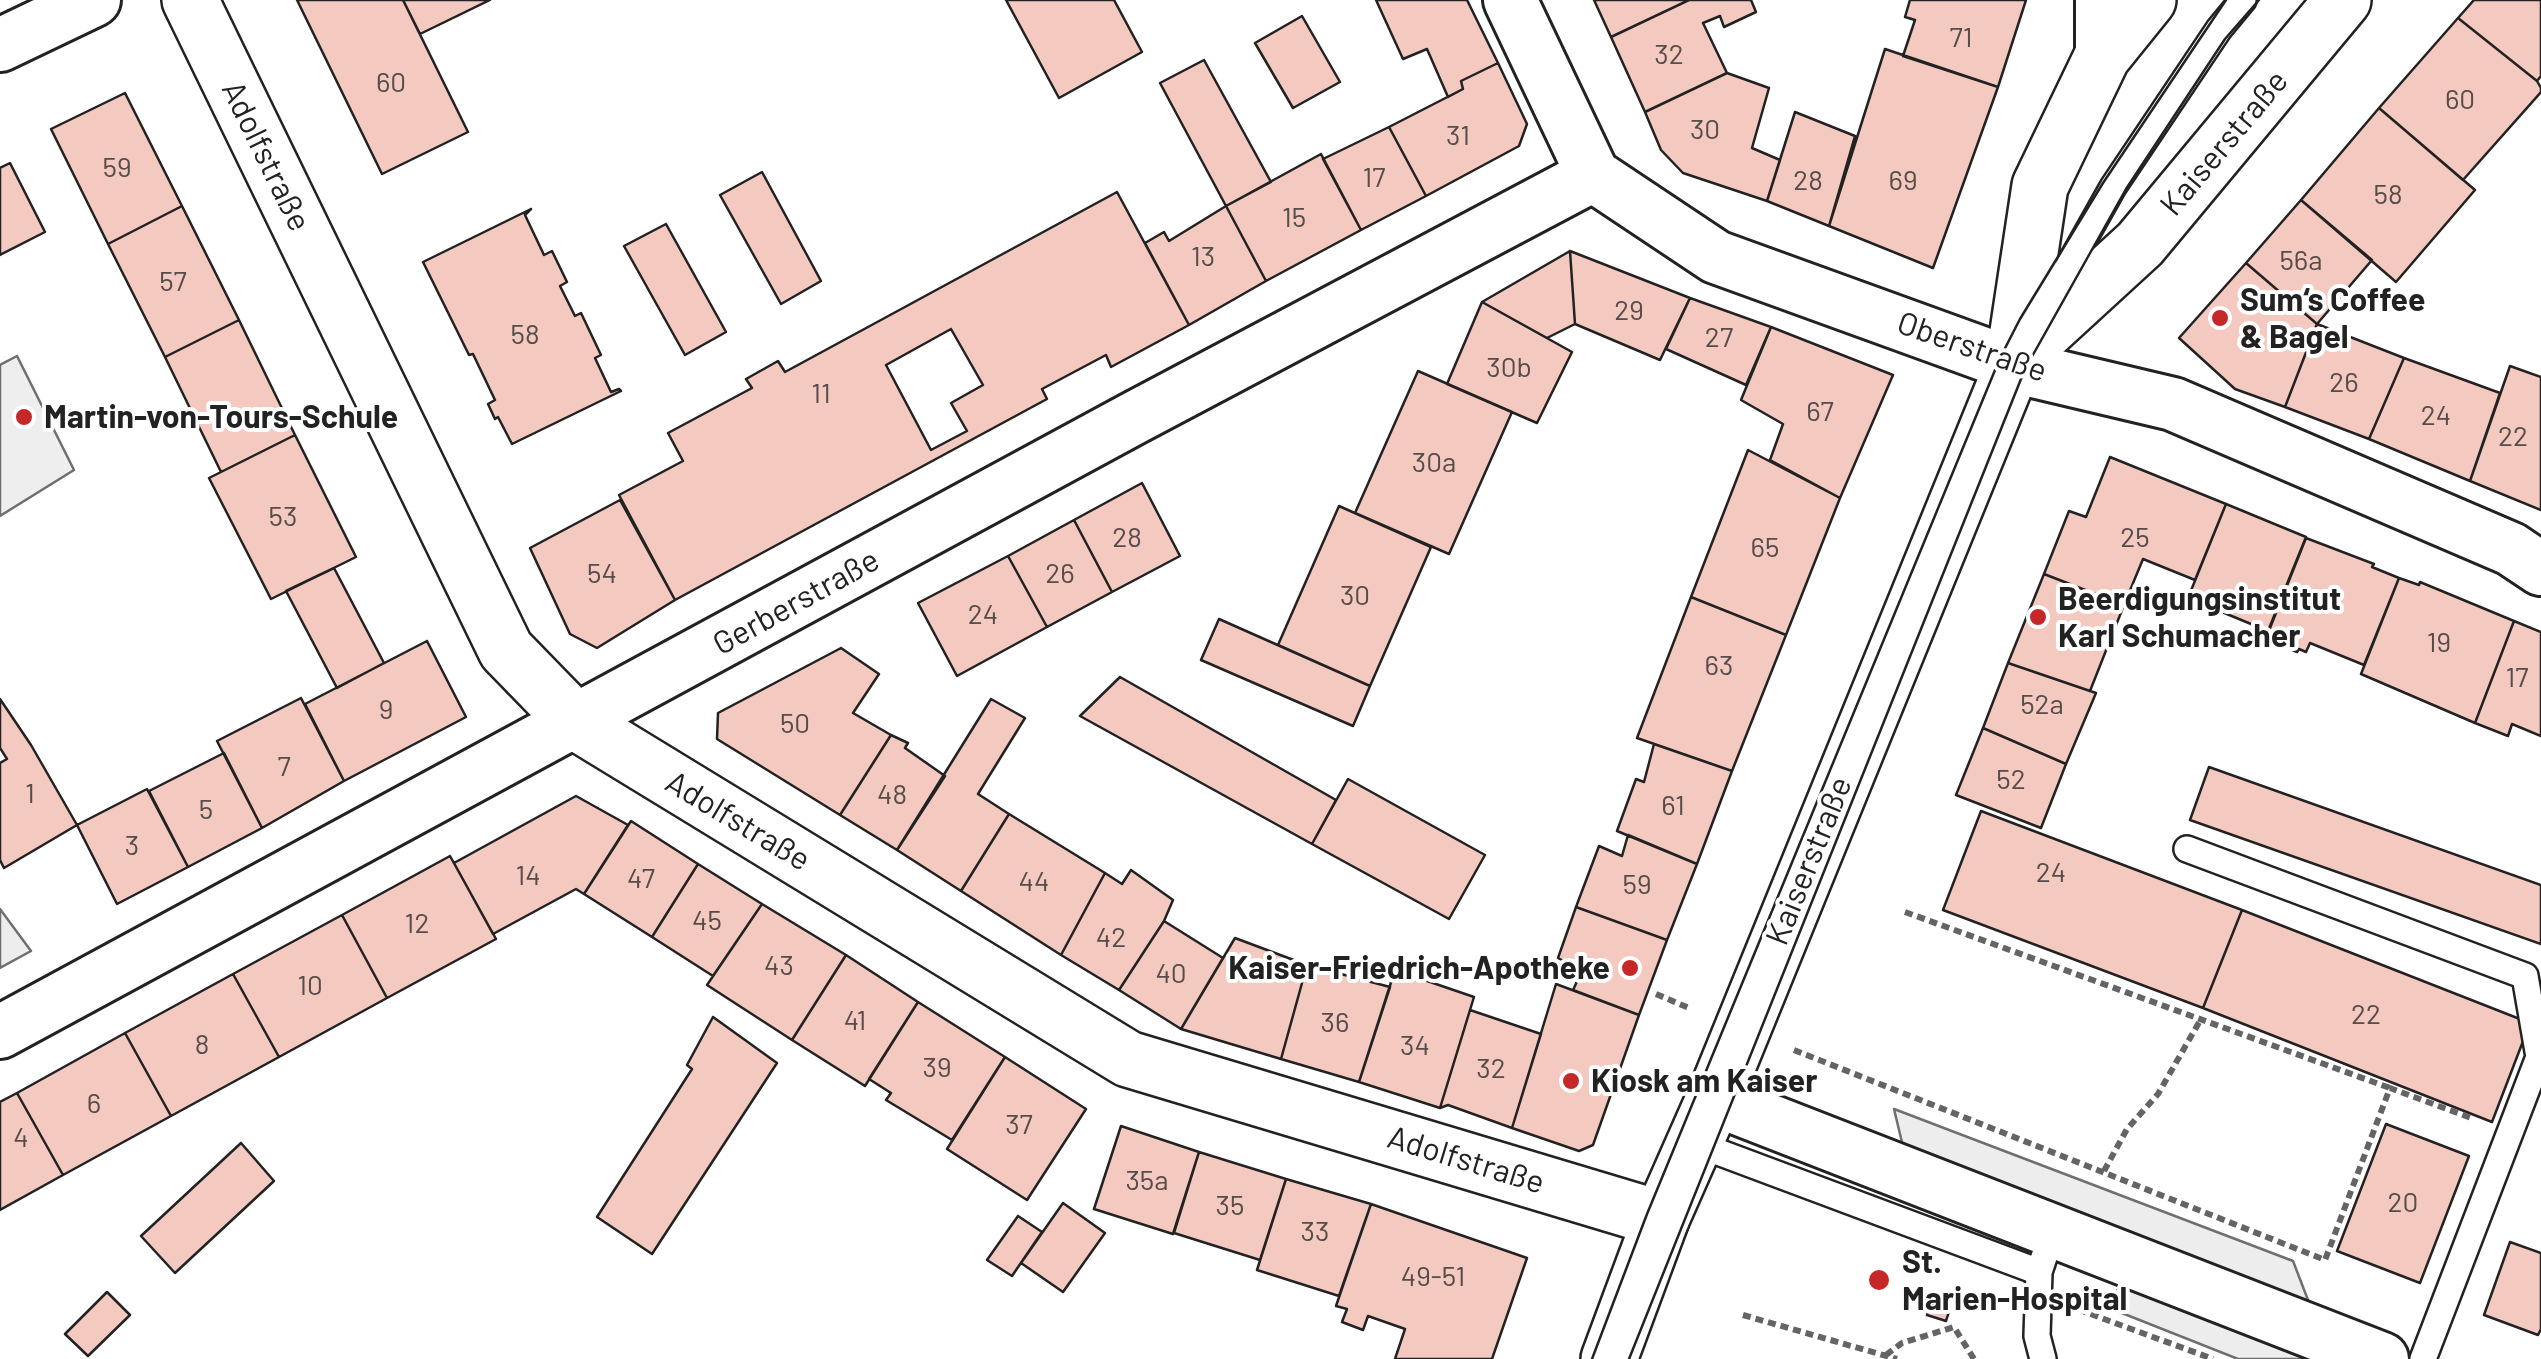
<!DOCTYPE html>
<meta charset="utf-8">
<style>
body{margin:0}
canvas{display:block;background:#fff}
</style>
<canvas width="2541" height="1359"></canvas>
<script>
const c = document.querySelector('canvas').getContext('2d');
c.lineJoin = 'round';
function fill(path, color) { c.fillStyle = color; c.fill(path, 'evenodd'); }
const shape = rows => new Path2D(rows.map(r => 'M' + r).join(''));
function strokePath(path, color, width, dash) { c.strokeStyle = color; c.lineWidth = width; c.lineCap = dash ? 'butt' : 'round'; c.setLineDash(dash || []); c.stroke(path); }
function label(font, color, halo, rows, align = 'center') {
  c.font = font + ' Barlow,sans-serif'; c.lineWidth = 8; c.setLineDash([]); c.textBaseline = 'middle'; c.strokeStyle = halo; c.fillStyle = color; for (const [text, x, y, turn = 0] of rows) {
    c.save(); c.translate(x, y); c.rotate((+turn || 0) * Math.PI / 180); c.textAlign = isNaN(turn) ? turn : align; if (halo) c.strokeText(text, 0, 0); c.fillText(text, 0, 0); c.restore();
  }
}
const green = shape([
 [17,356,74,470,0,516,0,365,17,356]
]);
fill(green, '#eee');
strokePath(green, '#6f6f6f', 2.5);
const parking = shape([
 [0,909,31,951,0,968,0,909],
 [1894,1109,2293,1261,2313,1313,1905,1155,1894,1109],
 [2137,1280,2331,1359,2238,1359,2094,1302,2137,1280]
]);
fill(parking, '#ededed');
strokePath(parking, '#6f6f6f', 2.5);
const building = shape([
 [297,0,403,0,468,132,382,174,297,0],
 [403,0,490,0,420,34,403,0],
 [1006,0,1114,0,1142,52,1059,98,1006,0],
 [1376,0,1467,0,1498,63,1461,81,1463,89,1448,97,1427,49,1403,59,1376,0],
 [1594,0,1689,0,1611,37,1594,0],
 [1689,0,1751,0,1756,12,1724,27,1720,16,1703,23,1727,73,1645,112,1611,37,1689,0],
 [1910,0,2026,0,1998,87,1903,56,1915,20,1905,17,1910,0],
 [2474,0,2541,0,2541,76,2537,81,2458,18,2474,0],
 [1302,16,1340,82,1293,108,1255,43,1302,16],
 [2458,18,2537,81,2541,88,2541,92,2463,180,2379,108,2458,18],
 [1885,49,1998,87,1933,268,1829,226,1885,49],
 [1204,60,1271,182,1226,206,1160,83,1204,60],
 [1498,63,1527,124,1519,146,1426,196,1389,127,1463,89,1461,81,1498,63],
 [1727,73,1769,88,1752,148,1780,160,1767,201,1683,173,1661,150,1645,112,1727,73],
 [125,93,182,206,108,244,51,129,125,93],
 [2379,108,2475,190,2396,282,2301,200,2379,108],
 [1795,112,1855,136,1829,226,1767,201,1795,112],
 [1389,127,1426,196,1361,230,1323,159,1389,127],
 [1321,154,1361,230,1266,281,1226,206,1321,154],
 [10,163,45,232,0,255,0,168,10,163],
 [762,172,821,281,781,304,720,195,762,172],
 [1117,192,1189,325,1111,367,1106,355,1042,389,1047,399,675,600,619,495,683,461,668,433,752,388,746,379,778,361,785,372,1117,192],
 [951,329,983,385,951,403,967,431,931,450,886,365,951,329],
 [2301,200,2372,260,2317,324,2246,263,2301,200],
 [182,206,239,320,165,357,108,244,182,206],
 [1226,206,1266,281,1189,325,1145,243,1164,232,1169,241,1226,206],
 [531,209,525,215,544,255,552,251,567,282,560,286,575,316,581,313,601,355,595,358,611,392,619,389,621,391,512,444,498,417,495,419,488,404,495,400,473,354,469,355,423,262,531,209],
 [666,224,726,332,685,355,624,246,666,224],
 [1570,251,1575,324,1547,338,1482,302,1570,251],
 [1570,251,1690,298,1660,360,1575,324,1570,251],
 [2246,263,2317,324,2285,407,2235,389,2179,338,2246,263],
 [1690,298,1771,327,1746,385,1666,349,1690,298],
 [1482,302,1572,352,1537,423,1447,384,1482,302],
 [239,320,295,435,221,472,165,357,239,320],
 [2317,324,2404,358,2369,439,2285,407,2317,324],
 [1771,327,1893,375,1840,498,1770,460,1783,424,1741,400,1771,327],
 [2404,358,2500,393,2470,481,2369,439,2404,358],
 [2510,366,2541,377,2541,510,2470,481,2510,366],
 [1418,371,1512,412,1449,554,1355,513,1418,371],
 [295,435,356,557,271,599,209,478,295,435],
 [1748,450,1840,498,1786,635,1691,597,1748,450],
 [2110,457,2226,504,2195,580,2143,559,2124,605,2044,574,2069,511,2086,517,2110,457],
 [1142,483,1180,556,1112,592,1074,520,1142,483],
 [620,500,675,600,597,648,570,634,530,548,620,500],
 [2226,504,2306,537,2268,631,2188,598,2226,504],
 [1339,506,1431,547,1370,686,1278,645,1339,506],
 [1074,520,1112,592,1047,627,1008,556,1074,520],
 [2306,538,2374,564,2372,567,2399,578,2364,665,2310,643,2306,652,2299,649,2297,652,2266,638,2306,538],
 [1008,556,1047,627,957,676,918,603,1008,556],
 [334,568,384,663,337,688,286,591,334,568],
 [2044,574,2124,605,2090,691,2008,663,2044,574],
 [2399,578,2419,585,2420,582,2514,621,2475,723,2361,674,2399,578],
 [1691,597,1786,635,1732,771,1637,738,1691,597],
 [1219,619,1370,686,1353,726,1201,660,1219,619],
 [2514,621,2541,632,2541,736,2512,724,2508,736,2475,723,2514,621],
 [427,641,466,717,344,781,305,704,427,641],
 [841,648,879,674,853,713,891,735,840,815,717,739,718,713,841,648],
 [2008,663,2096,693,2066,764,1983,728,2008,663],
 [1120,677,1336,800,1312,844,1080,716,1120,677],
 [301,698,344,781,262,828,217,741,301,698],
 [0,699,31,745,77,825,4,868,0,860,0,763,7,759,0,748,0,699],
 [991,699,1025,718,978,794,1009,814,961,891,897,850,991,699],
 [1983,728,2066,764,2041,828,1956,795,1983,728],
 [891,735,908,743,905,748,945,776,897,850,840,815,891,735],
 [1654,744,1732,771,1697,864,1617,831,1636,779,1644,782,1654,744],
 [224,753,262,828,188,867,149,791,224,753],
 [2209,767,2541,885,2541,944,2190,820,2209,767],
 [1348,779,1485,855,1449,919,1312,844,1348,779],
 [147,789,188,867,117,904,77,825,147,789],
 [576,796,628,825,584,894,576,889,493,934,454,863,576,796],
 [1981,811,2242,910,2203,1008,1943,910,1981,811],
 [1009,814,1105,873,1061,955,961,891,1009,814],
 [631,821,698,864,652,937,584,894,631,821],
 [1628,835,1697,864,1667,940,1576,907,1599,846,1622,856,1628,835],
 [450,856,496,939,387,998,342,915,450,856],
 [698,864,762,904,713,976,652,937,698,864],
 [1131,870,1173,900,1164,921,1119,990,1061,955,1105,873,1122,884,1131,870],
 [762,904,846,955,792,1040,707,985,762,904],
 [1576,907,1667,940,1639,1015,1573,990,1582,971,1558,958,1576,907],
 [2242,910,2530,1023,2492,1122,2203,1008,2242,910],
 [342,915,387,998,279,1057,233,974,342,915],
 [1164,921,1223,958,1181,1029,1119,990,1164,921],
 [1235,938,1307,965,1281,1059,1181,1029,1235,938],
 [846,955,918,1002,865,1086,792,1040,846,955],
 [1307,965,1390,987,1359,1082,1281,1059,1307,965],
 [1395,970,1474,997,1440,1108,1359,1082,1395,970],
 [233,974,279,1057,171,1116,125,1033,233,974],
 [1556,984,1639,1015,1593,1145,1579,1151,1512,1128,1556,984],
 [918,1002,1005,1057,952,1140,886,1100,891,1093,869,1079,918,1002],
 [1470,1010,1541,1034,1512,1128,1448,1105,1440,1108,1470,1010],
 [713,1017,777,1063,652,1254,597,1217,692,1069,687,1065,713,1017],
 [125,1033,171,1116,63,1175,17,1093,125,1033],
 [1005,1057,1086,1109,1027,1200,947,1149,1005,1057],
 [17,1093,63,1175,0,1210,0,1102,17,1093],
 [2386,1124,2469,1156,2420,1283,2337,1251,2386,1124],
 [1121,1126,1199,1152,1173,1234,1094,1209,1121,1126],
 [241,1143,274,1181,175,1273,141,1236,241,1143],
 [1199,1152,1286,1179,1260,1260,1174,1233,1199,1152],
 [1286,1179,1371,1204,1339,1296,1257,1270,1286,1179],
 [1063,1203,1105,1233,1063,1292,1021,1263,1063,1203],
 [1371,1204,1527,1258,1492,1359,1395,1359,1405,1329,1368,1316,1363,1330,1342,1322,1347,1309,1336,1306,1371,1204],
 [1018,1216,1042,1232,1012,1276,987,1260,1018,1216],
 [2510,1242,2541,1253,2541,1329,2538,1335,2484,1315,2510,1242],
 [107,1292,130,1315,88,1356,65,1334,107,1292],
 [1932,1299,1951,1305,1946,1321,1927,1315,1932,1299]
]);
fill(building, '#f3c9c0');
strokePath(building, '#222', 2.5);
const service = shape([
 [2045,308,2113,187,2219,29,2243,0],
 [2187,849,2525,976,2539,1057,2423,1359],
 [1694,1143,2039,1272],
 [2043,1359,2037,1336,2039,1272,2044,1257]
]);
const minor = shape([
 [1510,0,1593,175,1716,257,2025,369,2173,404,2511,549,2541,569],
 [0,45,94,0],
 [2102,57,2102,0],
 [0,1032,1134,418,1593,175],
 [1714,1099,2382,1359]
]);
const tertiary = shape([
 [190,0,506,650,576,722,1128,1059,1661,1219]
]);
const secondary = shape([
 [2013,365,2043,333,2140,244,2343,0],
 [1609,1359,1661,1219,1714,1099,2013,365,2040,186,2102,57,2148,0]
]);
strokePath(service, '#222', 30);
strokePath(minor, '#222', 58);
strokePath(tertiary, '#222', 60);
strokePath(secondary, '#222', 60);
strokePath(shape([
 [1905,912,2390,1088],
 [1656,994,1689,1008],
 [1794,1050,2325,1260,2390,1088,2471,1118],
 [2104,1171,2127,1129,2158,1094,2201,1019],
 [2080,1307,2085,1312,2213,1359],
 [1743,1315,1897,1359],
 [1886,1355,1902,1343,1954,1327,1974,1359]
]), '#646464', 6, [8, 5]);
strokePath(service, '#fff', 25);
strokePath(minor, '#fff', 52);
strokePath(tertiary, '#fff', 55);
strokePath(secondary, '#fff', 55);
strokePath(shape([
 [1592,1359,1647,1214,2000,358,2020,319,2103,183,2226,0],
 [1629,1359,2025,369,2126,189,2225,39,2259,0]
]), '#222', 2.5);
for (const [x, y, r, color] of [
 [2220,318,10,"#c62828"],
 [24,417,10,"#c62828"],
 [2038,617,10,"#c62828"],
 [1630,968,10,"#c62828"],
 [1571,1081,10,"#c62828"],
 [1879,1280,12,"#c62828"]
]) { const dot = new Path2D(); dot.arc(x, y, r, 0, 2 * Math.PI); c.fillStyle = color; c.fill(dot); strokePath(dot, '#fff', 4); }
label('28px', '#564c4a', null, [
 ["71",1961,38],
 ["32",1669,55],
 ["60",391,83],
 ["60",2460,100],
 ["30",1705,130],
 ["31",1458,136],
 ["59",117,168],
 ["17",1374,178],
 ["28",1808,181],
 ["69",1903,181],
 ["58",2388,195],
 ["15",1294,218],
 ["13",1203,257],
 ["56a",2301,261],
 ["57",173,282],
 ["29",1629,311],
 ["58",525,335],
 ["27",1719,338],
 ["30b",1509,368],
 ["26",2344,383],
 ["11",821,394],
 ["67",1820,412],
 ["24",2436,416],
 ["22",2513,437],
 ["30a",1434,463],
 ["53",283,517],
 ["28",1127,538],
 ["25",2135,538],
 ["65",1765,548],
 ["54",602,574],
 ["26",1060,574],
 ["30",1355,596],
 ["24",983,615],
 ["19",2439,643],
 ["63",1719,666],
 ["17",2517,678],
 ["52a",2042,705],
 ["9",386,710],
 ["50",795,724],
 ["7",284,767],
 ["52",2011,780],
 ["1",30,794],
 ["48",892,795],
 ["61",1673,806],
 ["5",206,810],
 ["3",132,846],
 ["24",2051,873],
 ["14",528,876],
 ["47",641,879],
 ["44",1034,882],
 ["59",1637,885],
 ["45",707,921],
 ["12",417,924],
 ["42",1111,938],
 ["43",779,966],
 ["40",1171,974],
 ["10",310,986],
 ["22",2366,1015],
 ["41",855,1021],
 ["36",1335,1023],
 ["8",202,1045],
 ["34",1415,1046],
 ["39",937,1068],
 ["32",1491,1069],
 ["6",94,1104],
 ["37",1019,1125],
 ["4",21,1138],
 ["35a",1147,1181],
 ["20",2403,1203],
 ["35",1230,1206],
 ["33",1315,1232],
 ["49-51",1433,1277]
]);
label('32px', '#222', '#fff', [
 ["Kaiserstraße",2224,143,-50],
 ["Adolfstraße",266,156,64],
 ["Oberstraße",1972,347,19],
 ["Gerberstraße",796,602,-29],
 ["Adolfstraße",738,821,31],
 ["Kaiserstraße",1809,861,-68],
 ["Adolfstraße",1466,1160,17]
]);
label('bold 32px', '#222', '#fff', [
 ["Sum‘s Coffee",2240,300],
 ["& Bagel",2240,337],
 ["Martin-von-Tours-Schule",44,417],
 ["Beerdigungsinstitut",2058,599],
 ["Karl Schumacher",2058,636],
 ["Kaiser-Friedrich-Apotheke",1610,968,"right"],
 ["Kiosk am Kaiser",1591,1081],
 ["St.",1902,1262],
 ["Marien-Hospital",1902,1299]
], 'left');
</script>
